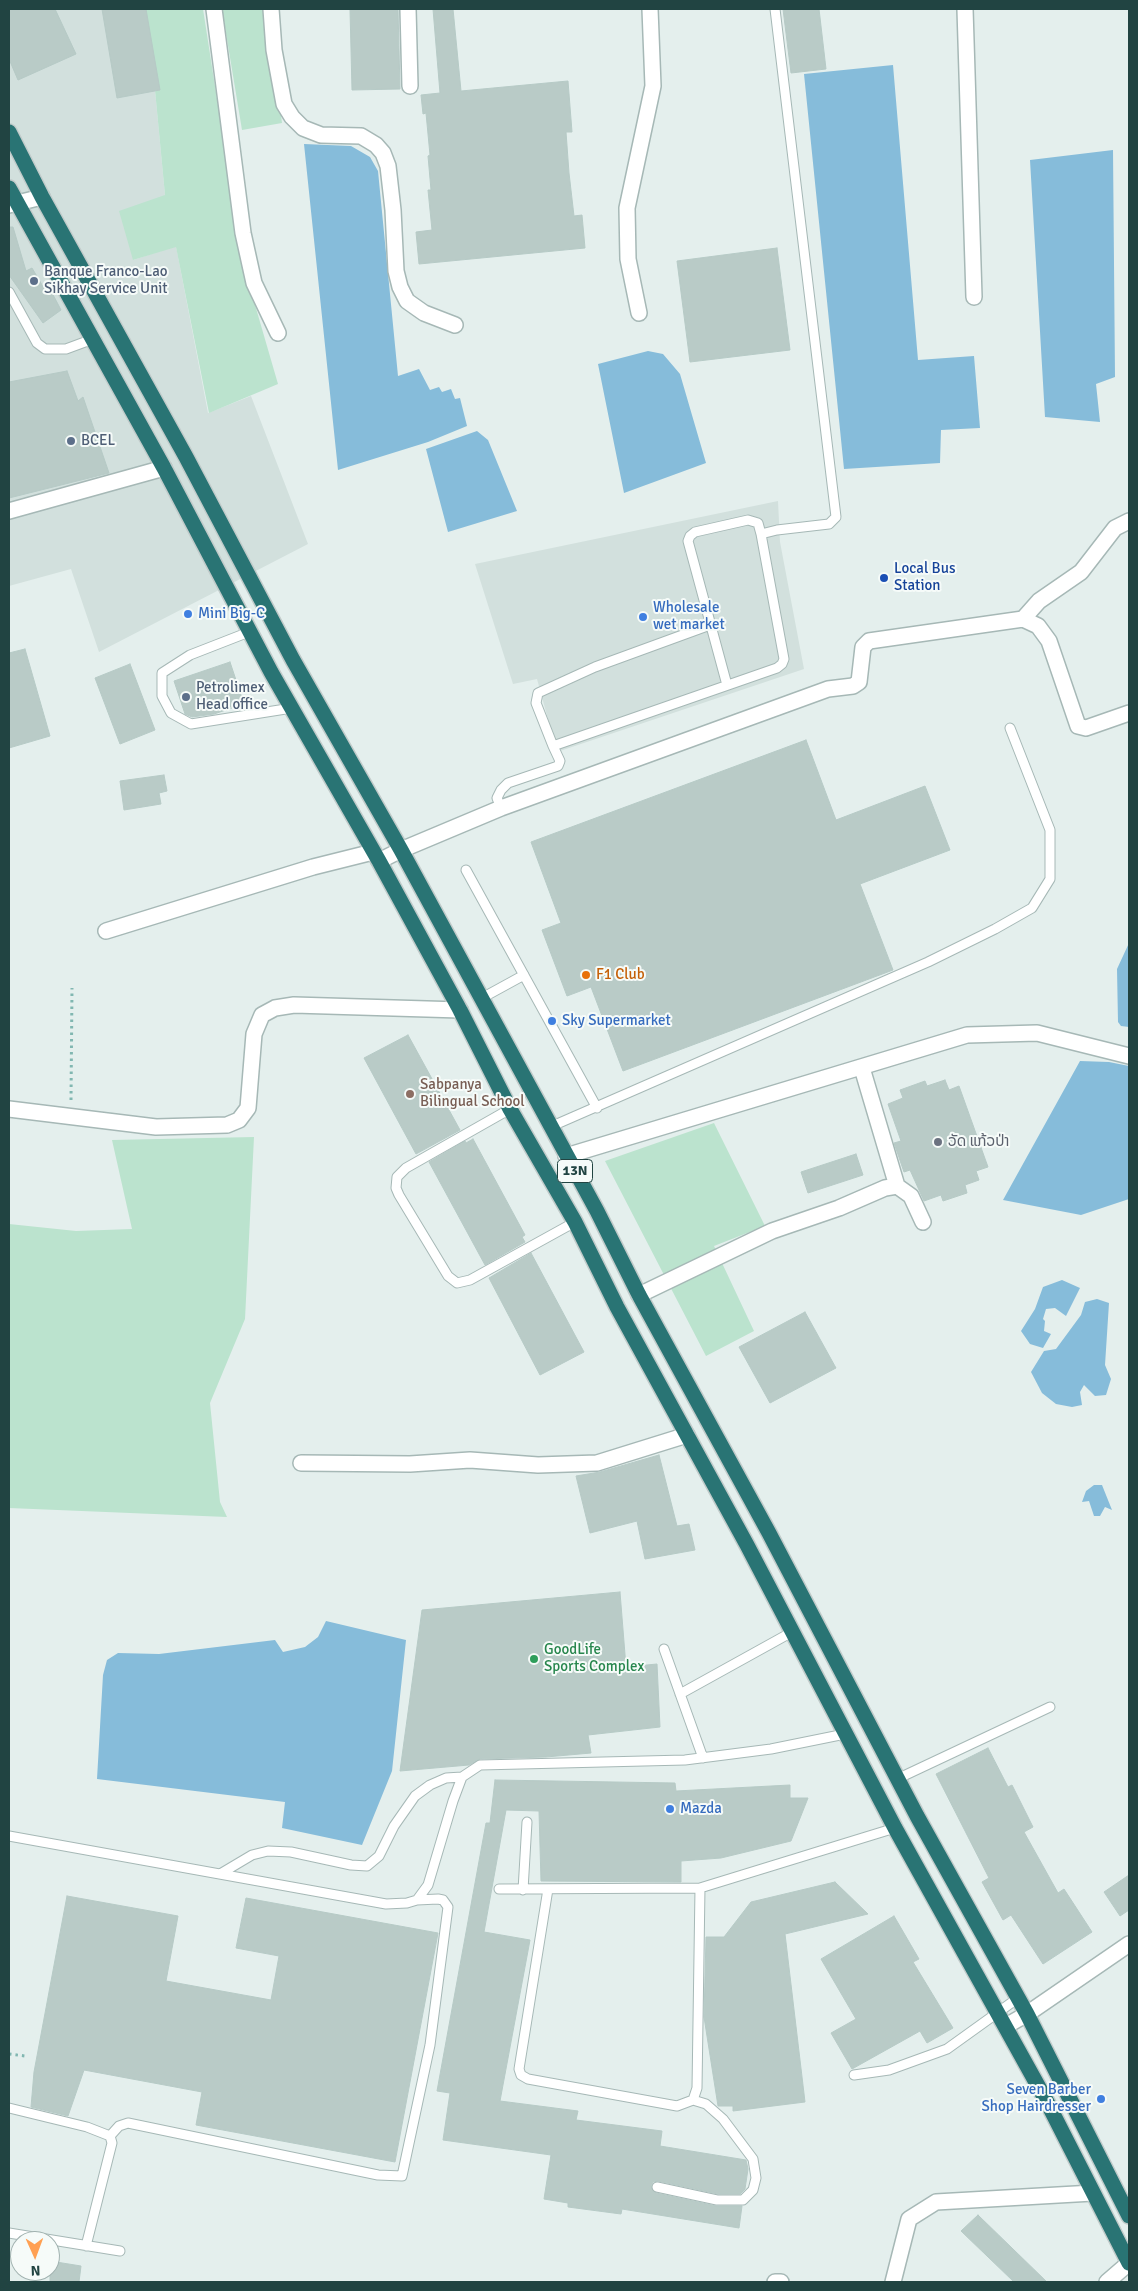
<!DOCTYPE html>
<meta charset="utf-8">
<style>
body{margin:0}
#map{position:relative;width:1138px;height:2291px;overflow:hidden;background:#e4efed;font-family:Signika,sans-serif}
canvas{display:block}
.frame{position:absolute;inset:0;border:10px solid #214442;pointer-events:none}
.north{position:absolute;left:10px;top:2231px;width:50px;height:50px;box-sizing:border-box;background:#f6fbf9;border:1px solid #a1b2b0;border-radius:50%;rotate:178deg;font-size:14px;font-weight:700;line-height:20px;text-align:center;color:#214442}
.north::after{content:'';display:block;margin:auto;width:18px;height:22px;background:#ffa053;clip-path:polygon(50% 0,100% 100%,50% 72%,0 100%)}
</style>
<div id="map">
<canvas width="1138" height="2291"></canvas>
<div class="frame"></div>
<div class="north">N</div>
</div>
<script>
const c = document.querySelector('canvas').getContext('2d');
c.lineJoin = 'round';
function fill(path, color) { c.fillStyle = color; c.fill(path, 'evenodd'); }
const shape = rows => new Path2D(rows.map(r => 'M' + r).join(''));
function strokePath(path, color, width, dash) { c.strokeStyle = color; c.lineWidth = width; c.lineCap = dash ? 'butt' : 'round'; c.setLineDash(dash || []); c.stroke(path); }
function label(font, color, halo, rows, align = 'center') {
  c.font = font + ' Signika,"Noto Sans Lao",sans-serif'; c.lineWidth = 4; c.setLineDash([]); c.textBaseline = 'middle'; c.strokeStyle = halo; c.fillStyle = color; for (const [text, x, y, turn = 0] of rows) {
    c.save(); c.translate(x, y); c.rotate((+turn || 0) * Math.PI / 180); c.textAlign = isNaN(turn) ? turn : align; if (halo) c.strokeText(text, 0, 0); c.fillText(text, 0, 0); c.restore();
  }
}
fill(shape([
 [9,9,141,9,155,90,165,195,133,260,176,246,208,413,251,396,308,544,99,652,71,569,9,586],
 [778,501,780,542,804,669,557,752,537,679,513,684,475,564]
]), '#d2e0dd');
fill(shape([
 [141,9,203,9,242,260,278,384,209,413,176,247,133,260,119,211,165,195,155,90],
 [222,9,267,9,282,123,242,130],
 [714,1123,765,1226,714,1246,754,1331,706,1356,605,1161],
 [254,1137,245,1319,210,1403,220,1502,227,1517,9,1508,9,1224,76,1231,132,1229,112,1140]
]), '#bbe3ce');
fill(shape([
 [893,65,918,360,974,356,980,428,941,430,940,463,844,469,804,74],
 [304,144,351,146,370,157,378,171,398,376,419,369,430,390,439,387,442,392,451,389,455,399,460,398,467,426,428,442,338,470],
 [1113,150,1115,377,1096,384,1100,422,1045,417,1030,160],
 [648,351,663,354,680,374,706,463,624,493,598,364],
 [477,431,488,440,517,511,448,532,426,449],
 [1129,943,1129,1027,1121,1026,1118,1022,1117,969],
 [1080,1061,1109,1062,1129,1066,1129,1199,1081,1215,1003,1200],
 [1062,1280,1080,1288,1066,1316,1055,1308,1046,1309,1043,1319,1045,1321,1044,1331,1051,1334,1043,1348,1030,1344,1021,1331,1035,1309,1043,1287],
 [1097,1299,1109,1303,1105,1365,1111,1379,1106,1395,1095,1396,1084,1385,1080,1392,1082,1405,1072,1407,1056,1404,1042,1393,1031,1372,1044,1351,1056,1349,1081,1315,1085,1302],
 [1094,1485,1102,1485,1112,1510,1105,1507,1100,1516,1094,1516,1089,1501,1082,1502,1086,1491],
 [326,1621,406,1640,392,1771,362,1845,282,1828,285,1802,97,1779,103,1675,107,1660,118,1653,159,1654,275,1640,283,1652,305,1647,318,1637]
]), '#86bcda');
const building = shape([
 [9,9,55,9,76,54,18,80,9,59,9,9],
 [102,9,146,9,160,90,117,98,102,9],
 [350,9,398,9,400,89,352,90,350,9],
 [433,9,453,9,461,91,568,81,572,132,566,132,569,173,574,216,582,215,585,248,419,264,416,232,432,230,428,190,431,190,428,156,430,155,426,113,423,114,421,95,440,93,433,9],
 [783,9,819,9,826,69,791,73,783,9],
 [9,227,13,227,26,271,32,268,45,290,49,287,61,310,43,323,9,275,9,227],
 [777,248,790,350,690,362,677,261,777,248],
 [67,371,78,401,83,397,109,473,9,498,9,382,67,371],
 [25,649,50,736,9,748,9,653,25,649],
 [230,662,244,704,214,714,192,717,185,714,174,681,230,662],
 [130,664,155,730,120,744,95,678,130,664],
 [806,740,836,820,925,786,950,850,860,884,893,970,623,1071,591,987,567,996,542,930,561,923,531,842,806,740],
 [164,775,167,791,159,793,161,804,124,810,120,781,164,775],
 [408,1035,460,1130,416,1154,364,1058,408,1035],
 [945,1080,949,1090,959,1086,988,1167,976,1171,979,1180,965,1185,967,1193,943,1201,941,1195,924,1201,910,1170,904,1172,894,1143,901,1141,888,1104,903,1098,900,1090,925,1081,927,1086,945,1080],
 [473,1139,525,1235,522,1237,525,1242,485,1265,429,1162,465,1141,466,1143,473,1139],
 [856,1154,863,1175,808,1193,801,1172,856,1154],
 [531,1253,584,1352,540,1375,489,1278,531,1253],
 [805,1312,836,1368,770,1403,739,1347,805,1312],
 [659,1455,677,1526,689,1524,695,1550,645,1559,637,1521,590,1533,576,1476,600,1472,659,1455],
 [620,1592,626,1667,657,1664,660,1727,588,1735,591,1753,546,1757,480,1759,469,1765,400,1771,422,1610,620,1592],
 [988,1748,1008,1787,1012,1785,1033,1827,1024,1832,1058,1893,1064,1889,1092,1932,1043,1964,1011,1915,1003,1920,982,1882,989,1878,936,1774,988,1748],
 [495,1780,675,1783,676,1791,790,1785,790,1798,808,1798,791,1841,721,1858,681,1861,681,1882,541,1881,539,1811,506,1810,484,1932,530,1940,500,2101,578,2111,576,2120,662,2131,660,2146,746,2160,748,2169,745,2189,740,2194,718,2194,658,2181,653,2182,651,2186,656,2193,716,2206,742,2206,739,2228,622,2209,621,2214,568,2207,568,2203,544,2199,551,2155,443,2140,450,2093,437,2091,486,1823,490,1823,495,1780],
 [1129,1875,1129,1910,1120,1916,1104,1892,1129,1875],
 [835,1882,868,1914,785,1934,805,2102,733,2111,733,2106,718,2106,704,2017,706,1937,724,1937,751,1902,835,1882],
 [67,1896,178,1916,166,1981,271,2000,279,1956,236,1948,246,1898,438,1933,395,2162,196,2125,202,2092,84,2070,68,2116,31,2107,34,2072,67,1896],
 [894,1916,919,1959,913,1962,953,2028,927,2043,920,2031,852,2069,831,2033,856,2019,821,1959,894,1916],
 [978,2215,1047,2282,1014,2282,961,2231,978,2215],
 [50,2261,81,2266,79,2282,50,2282,50,2261]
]);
fill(building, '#b9cbc7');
strokePath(building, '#b6cac6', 1);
const lane = shape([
 [9,292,37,343,45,349,66,349,93,339],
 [249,632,190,655,162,673,162,696,171,713,191,724,292,708],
 [727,685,688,541,690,536,695,532,748,520,758,523,761,534],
 [553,746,536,703,538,693,595,667,710,625],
 [501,808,497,798,501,790,508,783,558,766,560,761,553,746,777,668,782,664,784,659,761,534,777,530,829,524,836,517,775,9],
 [466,870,597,1108],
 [482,998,524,975],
 [510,1109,406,1168,397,1177,396,1188,399,1195,448,1276,457,1283,470,1280,575,1222],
 [550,1127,928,962,995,929,1032,908,1050,879,1050,830,1010,728],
 [664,1649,703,1758],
 [680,1694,792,1632],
 [897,1779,1050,1707],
 [9,1836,386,1904,407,1903,417,1900,428,1885,453,1801,462,1777,480,1765,685,1760,771,1749,845,1734],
 [220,1874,252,1855,268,1851,291,1852,351,1865,367,1866,379,1856,394,1826,415,1796,430,1785,446,1778,462,1777],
 [499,1889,700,1888,895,1828],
 [548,1889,519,2069,521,2075,528,2079,677,2106,693,2100,697,2088,700,1888],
 [523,1890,527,1822],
 [854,2075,889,2070,947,2049,1018,1998],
 [9,2108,87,2127,110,2136,112,2143,86,2246],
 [110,2136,119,2126,128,2123,378,2175,402,2176,430,2045,448,1907,443,1900,438,1899,417,1900],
 [657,2187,717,2200,743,2200,753,2190,756,2178,753,2159,723,2119,706,2104,693,2100],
 [9,2233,120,2251]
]);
const street = shape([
 [214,9,243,233,254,283,278,333],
 [271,9,274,50,284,104,292,117,303,128,321,135,361,136,376,145,383,153,388,166,393,210,396,271,400,287,407,301,424,313,455,325],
 [408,9,410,86],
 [965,9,974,297],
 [9,205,42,197],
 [639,313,628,259,627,208,653,86,650,9],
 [9,511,164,468],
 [1023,619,1039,601,1081,572,1115,528,1129,521],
 [379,861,401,850,501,808,828,689,853,686,859,682,863,647,869,641,1023,619,1038,626,1049,641,1078,726,1086,728,1129,713],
 [106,931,313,867,373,852],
 [862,1068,897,1186],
 [9,1109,156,1127,227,1125,239,1120,248,1108,254,1034,262,1015,275,1008,294,1005,460,1010],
 [566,1156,967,1035,1037,1033,1129,1056],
 [639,1295,772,1231,839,1208,885,1188,897,1186,911,1196,923,1222],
 [301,1463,410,1464,470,1460,538,1465,597,1463,687,1435],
 [1006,2026,1027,2014,1129,1944],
 [775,2282,781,2282],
 [893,2282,909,2219,936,2202,1093,2193],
 [1107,2282,1129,2263]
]);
const highway = shape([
 [9,132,42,197,186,457,293,660,401,850,597,1211,639,1295,769,1533,917,1816,1027,2014,1129,2216],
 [9,188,164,468,271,672,379,861,460,1010,510,1109,575,1222,617,1307,747,1545,895,1828,1047,2102,1129,2263]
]);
strokePath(lane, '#a6b8b6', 11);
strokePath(street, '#a6b8b6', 18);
strokePath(highway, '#c1cbca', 18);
strokePath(shape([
 [71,1100,72,988],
 [9,2054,25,2056]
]), '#81b7b1', 3, [2.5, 4]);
strokePath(lane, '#fff', 9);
strokePath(street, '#fff', 15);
strokePath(highway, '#297474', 15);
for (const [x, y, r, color] of [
 [34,281,5,"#5c6f8a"],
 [71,441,5,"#5c6f8a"],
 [884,578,5,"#1a4fb4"],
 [188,614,5,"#3f7fe0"],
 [643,617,5,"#3f7fe0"],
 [186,697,5,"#5c6f8a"],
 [586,975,5,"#e8710a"],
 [552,1021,5,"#3f7fe0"],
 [410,1094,5,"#8d6e63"],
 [938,1142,5,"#6b7280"],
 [534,1659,5,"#2e9e5b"],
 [670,1809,5,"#3f7fe0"],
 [1101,2099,5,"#3f7fe0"]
]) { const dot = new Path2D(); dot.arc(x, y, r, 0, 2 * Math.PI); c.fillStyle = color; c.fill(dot); strokePath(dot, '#f6fbf9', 2); }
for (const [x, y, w] of [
 [575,1171,35]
]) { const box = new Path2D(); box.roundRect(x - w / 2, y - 11.5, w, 23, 4); c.fillStyle = '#f6fbf9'; c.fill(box); strokePath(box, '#214442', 1); }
label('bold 14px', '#214442', null, [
 ["13N",575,1171]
]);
label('15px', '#4e5e75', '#f6fbf9', [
 ["Banque Franco-Lao",44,272],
 ["Sikhay Service Unit",44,289],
 ["BCEL",81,441],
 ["Petrolimex",196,688],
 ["Head office",196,705]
], 'left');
label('15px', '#164399', '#f6fbf9', [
 ["Local Bus",894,569],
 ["Station",894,586]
], 'left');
label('15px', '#366cbe', '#f6fbf9', [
 ["Wholesale",653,608],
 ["wet market",653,625],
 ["Mini Big-C",198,614],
 ["Sky Supermarket",562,1021],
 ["Mazda",680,1809],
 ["Seven Barber",1091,2090,"right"],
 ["Shop Hairdresser",1091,2107,"right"]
], 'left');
label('15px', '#c56008', '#f6fbf9', [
 ["F1 Club",596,975]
], 'left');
label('15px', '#785e54', '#f6fbf9', [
 ["Sabpanya",420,1085],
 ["Bilingual School",420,1102]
], 'left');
label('15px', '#5b616d', '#f6fbf9', [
 ["ວັດ ແກ້ວປ່າ",948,1142]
], 'left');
label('15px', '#27864d', '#f6fbf9', [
 ["GoodLife",544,1650],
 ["Sports Complex",544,1667]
], 'left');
</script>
